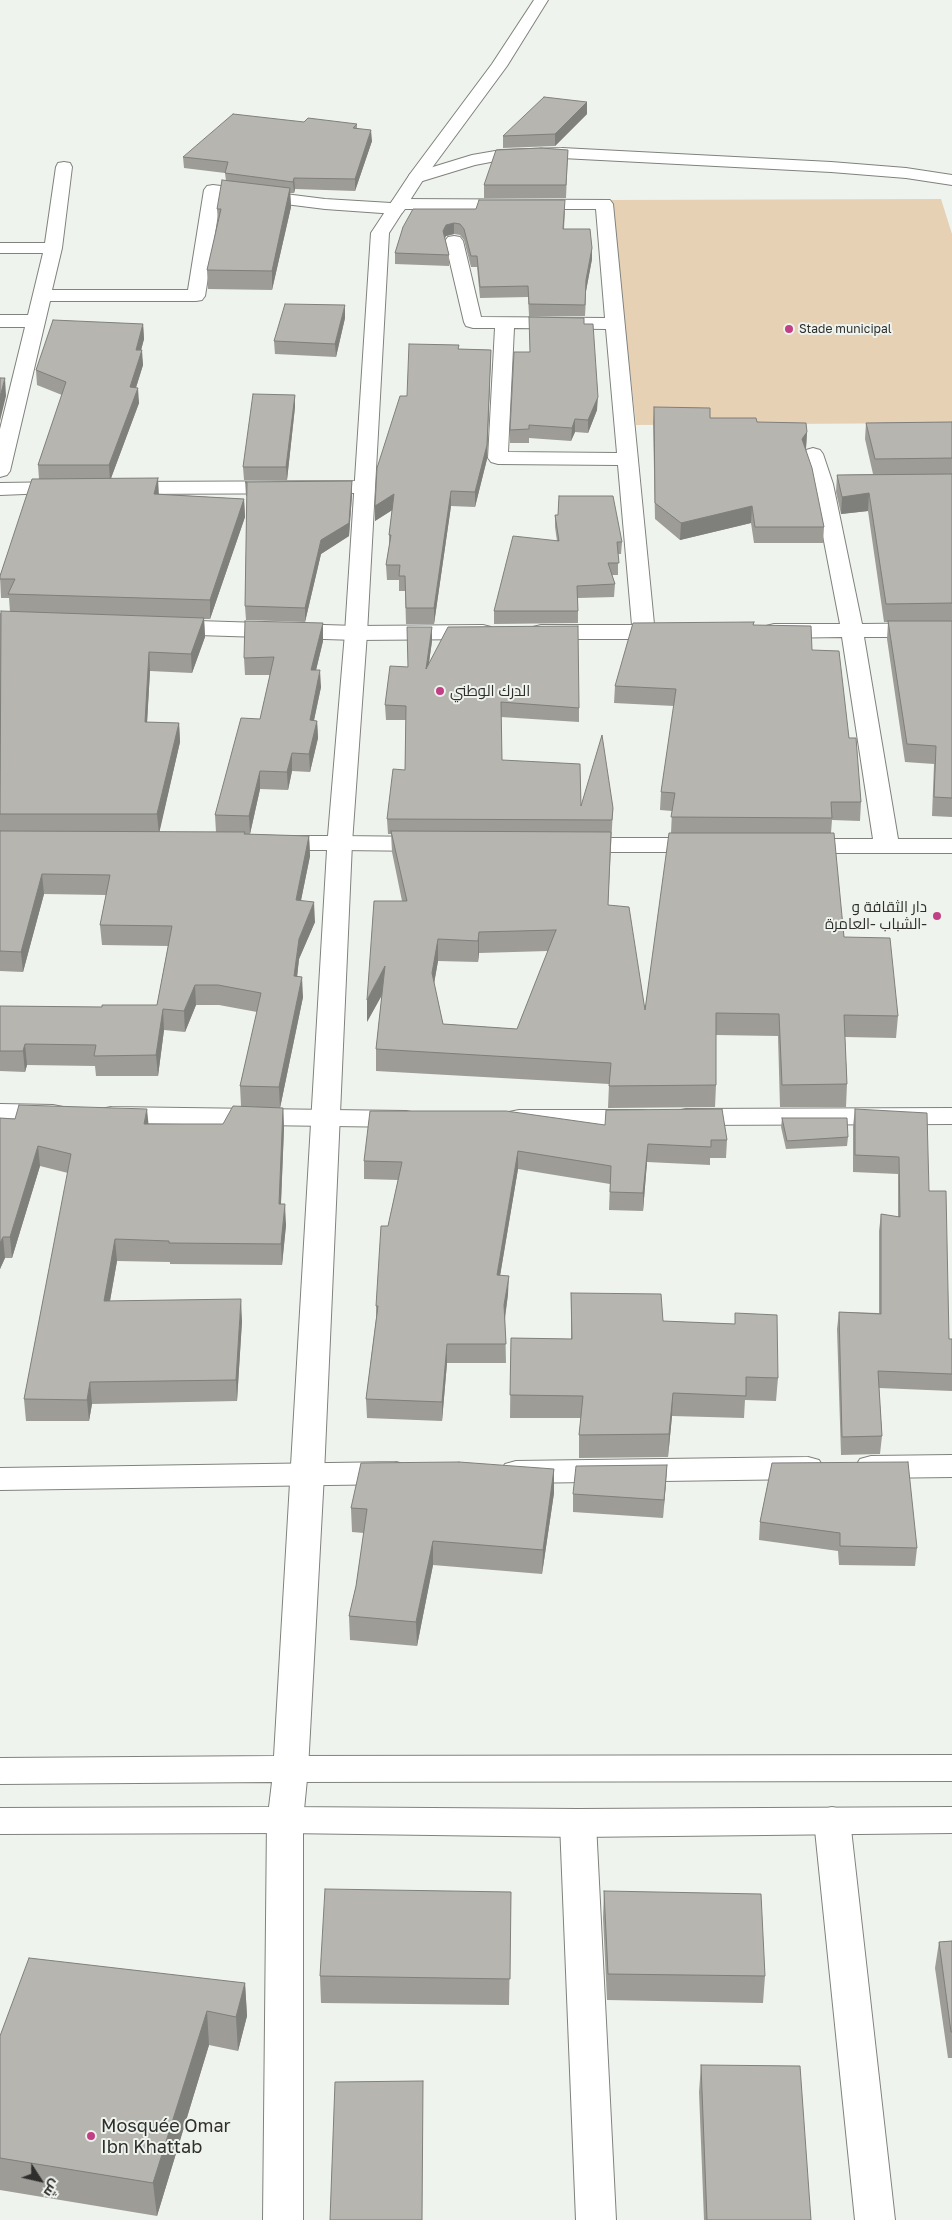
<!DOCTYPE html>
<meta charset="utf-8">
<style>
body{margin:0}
#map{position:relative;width:952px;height:2220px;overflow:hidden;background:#eff3ed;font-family:"Golos Text",Cairo,sans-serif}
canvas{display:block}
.north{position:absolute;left:15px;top:2155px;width:50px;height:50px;-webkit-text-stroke:4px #eff3ed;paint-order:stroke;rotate:125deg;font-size:14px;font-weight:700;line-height:20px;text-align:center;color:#2e2f2d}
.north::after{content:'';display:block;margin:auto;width:18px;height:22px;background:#2e2f2d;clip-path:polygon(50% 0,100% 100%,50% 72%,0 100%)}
</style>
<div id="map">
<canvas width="952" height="2220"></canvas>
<div class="north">ش</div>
</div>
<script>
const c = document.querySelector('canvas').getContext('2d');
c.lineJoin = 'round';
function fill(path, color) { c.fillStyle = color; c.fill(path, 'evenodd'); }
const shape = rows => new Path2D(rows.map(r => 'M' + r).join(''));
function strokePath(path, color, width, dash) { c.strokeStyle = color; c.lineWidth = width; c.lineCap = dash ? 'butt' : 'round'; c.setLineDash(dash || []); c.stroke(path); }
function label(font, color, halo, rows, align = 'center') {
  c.font = font + ' "Golos Text",Cairo,sans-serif'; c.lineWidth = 4; c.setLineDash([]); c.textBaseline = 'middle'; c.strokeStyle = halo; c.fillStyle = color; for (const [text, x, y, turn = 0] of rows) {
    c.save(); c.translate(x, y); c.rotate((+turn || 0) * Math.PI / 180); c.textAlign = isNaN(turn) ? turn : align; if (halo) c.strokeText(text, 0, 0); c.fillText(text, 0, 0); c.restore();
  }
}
fill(shape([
 [941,199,952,234,952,436,936,423,636,425,611,200]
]), '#e6d1b5');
const minor = shape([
 [562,148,831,162,906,168,952,175,952,185,906,178,831,172,562,158,501,160,475,165,416,183,410,182,408,178,410,174,472,155,501,150,562,148],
 [64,162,70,163,72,167,62,248,52,290,188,290,204,190,207,186,213,185,325,199,391,203,393,200,399,199,610,200,613,204,654,624,676,626,679,631,676,636,644,639,541,639,533,637,530,632,533,627,541,625,632,625,618,465,498,464,491,462,488,458,495,328,473,328,466,326,464,322,445,241,448,237,454,236,460,237,463,241,481,317,605,318,596,209,405,209,402,213,396,214,325,209,221,196,205,296,202,300,196,301,50,301,10,471,7,475,0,477,0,429,25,327,0,327,0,315,28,315,43,253,0,253,0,243,45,243,56,167,58,163,64,162],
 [514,328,606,329,617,453,508,452,514,328],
 [813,448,820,450,823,454,833,484,862,624,952,623,952,637,864,637,898,839,952,839,952,853,799,853,790,851,787,846,790,841,799,839,873,839,842,637,774,638,766,636,763,631,766,626,774,624,840,624,813,484,803,454,806,450,813,448],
 [365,481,372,483,375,487,372,491,365,493,121,494,114,492,111,488,114,484,121,482,365,481],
 [66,482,73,484,76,488,73,492,0,495,0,483,66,482],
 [166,620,356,626,483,625,491,627,494,632,491,637,483,639,356,640,166,634,158,632,155,627,158,622,166,620],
 [340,836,428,837,437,839,440,844,437,849,428,851,340,850,331,848,328,843,331,838,340,836],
 [574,838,706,838,715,840,718,845,715,850,706,852,574,852,565,850,562,845,565,840,574,838],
 [0,1104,53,1105,63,1107,67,1113,63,1119,53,1121,0,1120,0,1104],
 [111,1107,406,1111,416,1113,420,1119,416,1125,406,1127,111,1123,101,1121,97,1115,101,1109,111,1107],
 [952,1108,952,1124,686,1125,676,1123,672,1117,676,1111,686,1109,952,1108],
 [519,1110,643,1110,653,1112,657,1118,653,1124,643,1126,519,1126,509,1124,505,1118,509,1112,519,1110],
 [952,1455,952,1477,871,1478,860,1475,855,1467,860,1459,871,1456,952,1455],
 [808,1457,819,1460,824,1468,819,1476,808,1479,516,1483,505,1480,500,1472,505,1464,516,1461,808,1457],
 [396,1462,407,1465,412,1473,407,1481,396,1484,0,1490,0,1468,396,1462],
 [285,1807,298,1810,303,1820,303,2220,263,2220,267,1820,272,1810,285,1807],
 [832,1807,845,1810,850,1820,895,2220,855,2220,814,1820,819,1810,832,1807],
 [578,1809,591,1813,596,1823,616,2220,576,2220,560,1823,565,1813,578,1809]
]);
const tertiary = shape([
 [952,1755,952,1781,291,1782,279,1778,274,1769,279,1760,291,1756,952,1755],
 [285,1807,578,1809,952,1807,952,1833,578,1837,285,1833,272,1830,267,1820,272,1810,285,1807]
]);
const secondary = shape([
 [534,0,548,0,507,66,423,180,389,233,367,633,352,843,324,1474,308,1769,303,1820,298,1830,285,1833,0,1834,0,1808,269,1807,272,1782,0,1784,0,1758,274,1756,327,850,271,850,262,848,259,843,262,838,271,836,328,836,345,633,371,233,410,174,492,64,534,0]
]);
strokePath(minor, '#7f827d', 2);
strokePath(tertiary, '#7f827d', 2);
strokePath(secondary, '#7f827d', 2);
fill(minor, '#fff');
fill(tertiary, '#fff');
fill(secondary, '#fff');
fill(shape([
 [587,114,555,146,503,148,503,136],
 [304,122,357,124,357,129,372,141,355,191,295,189,294,193,290,193,291,207,272,290,208,289,207,270,218,223,217,209,226,181,225,173,184,168,183,157],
 [568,150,566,198,484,198,484,185],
 [565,211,564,229,592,248,592,259,586,291,585,316,529,316,528,297,480,298,477,267,471,267,464,240,460,235,454,234,446,236,445,238,449,255,449,266,395,264,395,253,403,227],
 [345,318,336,357,275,354,274,341],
 [143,324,144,339,141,350,143,365,136,388,139,403,111,478,159,494,244,499,245,517,210,619,204,619,205,637,192,673,150,671,147,722,179,723,180,742,159,832,216,832,215,815,260,719,270,675,245,675,244,658,323,623,323,641,316,670,321,687,314,721,317,721,318,738,310,772,292,771,288,790,260,789,250,834,245,834,309,836,310,856,301,900,315,922,299,959,297,976,303,997,280,1108,283,1108,284,1128,281,1204,286,1225,282,1265,170,1264,170,1262,117,1261,110,1301,242,1321,237,1401,92,1404,89,1421,26,1421,24,1399,68,1173,40,1166,12,1258,5,1258,0,1269,0,1118,149,1124,223,1124,241,1106,240,1086,257,1012,219,1005,196,1005,185,1032,164,1030,158,1076,96,1076,95,1066,27,1065,25,1072,0,1071,0,1006,102,1007,157,1005,168,946,102,945,100,925,106,895,44,894,23,972,0,971,0,613,10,612,9,598,1,598,0,576,39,479,38,465,62,395,37,385,36,370],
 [584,324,597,410,588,433,575,432,571,441,529,438,529,443,510,443,510,430,529,352],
 [459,349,491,350,487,459,475,507,451,506,434,624,406,624,405,591,399,591,399,580,387,580,386,565,389,546,389,535,392,510,375,521,375,506,407,396],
 [295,395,295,407,287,480,244,480,243,467],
 [654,407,710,418,757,422,807,432,806,449,824,527,823,543,754,543,751,523,680,540,655,519,653,422],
 [952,422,952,817,932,816,934,764,905,762,887,639,888,622,884,622,868,511,841,514,836,492,837,475,873,474,865,439,866,423],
 [352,481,352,495,349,536,321,554,305,622,246,620,245,606,247,496,246,496,245,482],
 [555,515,622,542,621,554,618,554,618,575,612,575,615,584,614,597,578,598,578,623,494,624,494,611,557,541,555,527],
 [753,625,812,650,849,738,861,802,860,821,832,820,831,833,844,937,898,1016,896,1038,845,1037,847,1084,846,1107,780,1107,778,1036,716,1035,716,1085,715,1107,608,1108,609,1084,376,1071,376,1049,382,994,367,1022,402,901,392,852,391,834,388,834,387,819,405,770,406,720,386,720,385,705,408,667,432,641,429,663,579,708,579,722,501,717,502,760,581,806,613,808,608,905,645,1010,671,833,672,811,660,810,661,792,674,706,614,703,615,686],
 [548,951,517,1029,443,1024,434,983,438,961,478,962,479,953],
 [855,1109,929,1191,949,1339,952,1339,952,1391,879,1388,882,1436,880,1454,841,1455,837,1329,839,1312,879,1313,879,1231,881,1214,898,1217,898,1174,853,1172,853,1126],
 [782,1118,848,1137,847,1146,786,1149,781,1127],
 [605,1125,727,1140,726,1158,710,1158,710,1165,647,1162,643,1211,609,1210,610,1184,518,1169,500,1275,508,1294,505,1319,506,1363,447,1363,442,1421,367,1418,366,1399,376,1319,376,1306,388,1226,398,1180,364,1179,364,1161],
 [571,1293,663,1321,735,1324,735,1313,778,1378,776,1401,745,1400,744,1418,672,1416,668,1457,579,1458,579,1435,581,1418,510,1418,511,1338,571,1339],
 [772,1463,917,1548,915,1566,839,1565,838,1551,759,1540,760,1522],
 [667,1465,663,1518,573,1512,573,1494],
 [554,1469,554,1493,542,1574,433,1565,417,1646,350,1640,349,1616,356,1586,364,1533,352,1532,351,1508],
 [604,1891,765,1976,763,2003,607,2000,603,1918],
 [511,1892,509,2005,321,2003,320,1976],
 [952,1941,952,2058,948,2058,935,1968,939,1942],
 [245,1983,247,2016,238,2051,209,2045,157,2216,0,2190,0,2036],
 [701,2065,811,2220,704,2220,699,2092]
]), '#9d9c97');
fill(shape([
 [587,102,587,114,555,146,555,134],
 [371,130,372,141,355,191,355,179],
 [294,178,295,189,294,193,293,182],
 [290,188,291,207,272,290,272,271],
 [454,223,454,234,446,236,443,241,443,231,446,225],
 [592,248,592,259,586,291,585,316,586,280],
 [345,305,345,318,336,357,335,344],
 [143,324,144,339,137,365,136,350],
 [142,350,143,365,131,403,130,387],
 [491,350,487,459,475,507,475,492],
 [5,378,6,396,0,421,0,397],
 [138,388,139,403,110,481,109,465],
 [295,395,295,407,287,480,286,467],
 [598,397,597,410,588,433,588,420],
 [575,419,575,432,571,441,572,428],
 [807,432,806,448,801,455,802,439],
 [158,478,159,496,154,494],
 [352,481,352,495,349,536,321,554,305,622,305,608,321,540],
 [451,491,451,506,434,624,434,608],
 [869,493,868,511,841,514,842,497],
 [394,494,394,509,375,521,375,506],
 [244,499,245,517,210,619,210,600],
 [752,506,751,523,680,540,681,523],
 [204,618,205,637,192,673,191,654],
 [323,623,323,641,312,687,311,670],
 [432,627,432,641,426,683,426,669],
 [149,652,150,671,146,741,145,722],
 [320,670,321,687,310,738,310,720],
 [317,721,318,738,310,772,309,754],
 [179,723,180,742,159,834,157,814],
 [292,753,292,771,288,790,287,772],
 [260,771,260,789,250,834,249,816],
 [309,836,310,856,297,920,296,900],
 [42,874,44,894,23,972,21,952],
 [314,902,315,922,299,959,295,997,294,976,299,939],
 [479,932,479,953,478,962,478,941],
 [438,939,438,961,432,995,432,973],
 [385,966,386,988,367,1022,367,1000],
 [302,977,303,997,280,1108,279,1087],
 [195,985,196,1005,185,1032,184,1011],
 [163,1009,164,1030,158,1076,156,1055],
 [25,1044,27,1065,25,1072,23,1051],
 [283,1108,284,1128,280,1225,279,1204],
 [147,1109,149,1129,144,1124],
 [648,1144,647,1162,643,1211,643,1193],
 [38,1146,40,1166,12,1258,10,1237],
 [518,1151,518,1169,497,1294,497,1275],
 [285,1204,286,1225,282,1265,281,1244],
 [3,1237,5,1258,0,1269,0,1243],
 [115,1239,117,1261,106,1323,104,1301],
 [509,1276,508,1294,504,1323,504,1305],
 [241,1299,242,1321,237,1401,236,1380],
 [447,1344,447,1363,442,1421,442,1402],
 [90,1382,92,1404,89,1421,87,1400],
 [673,1393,672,1416,668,1457,669,1434],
 [667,1465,666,1483,663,1518,664,1500],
 [554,1469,554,1493,542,1574,543,1550],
 [433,1541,433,1565,417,1646,416,1622],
 [245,1983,247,2016,238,2051,236,2017],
 [207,2011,209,2045,157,2216,153,2183]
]), '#7f7f7b');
const building = shape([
 [544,97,587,102,555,134,503,136,544,97],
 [233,114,304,122,308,118,357,124,353,128,371,130,355,179,294,178,293,182,225,173,228,162,183,157,233,114],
 [541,148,568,150,566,185,484,185,496,150,541,148],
 [222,180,290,188,272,271,207,270,221,209,217,209,222,180],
 [479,200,565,200,563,229,590,229,592,248,586,280,585,305,529,304,528,286,480,287,477,256,471,256,464,229,460,224,454,223,446,225,443,231,449,255,395,253,403,227,413,209,476,209,479,200],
 [285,304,345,305,335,344,274,341,285,304],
 [529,317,584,318,584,324,593,324,598,397,588,420,575,419,572,428,529,425,529,429,510,430,514,352,530,352,529,317],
 [53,320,143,324,136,350,142,350,130,387,138,388,109,465,38,465,66,382,36,370,53,320],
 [409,344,459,345,458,349,491,350,487,445,475,492,451,491,434,608,406,608,405,576,399,576,400,565,386,565,391,535,389,535,394,494,375,506,377,468,400,396,407,396,409,344],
 [0,378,5,378,0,397,0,378],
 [253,394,295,395,286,467,243,467,253,394],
 [654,407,710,408,710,418,756,418,757,422,806,423,807,432,802,439,812,468,824,527,755,527,752,506,681,523,655,503,654,407],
 [952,422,952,458,875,459,866,423,952,422],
 [952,474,952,603,886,604,869,493,842,497,837,475,952,474],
 [158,478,154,494,244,499,210,600,8,594,15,579,0,579,0,576,32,479,158,478],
 [352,481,349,523,321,540,305,608,245,606,247,482,245,482,352,481],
 [559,496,613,496,622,542,617,542,619,563,608,563,615,584,577,586,578,611,494,611,513,536,559,541,555,515,558,515,559,496],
 [1,611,204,618,191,654,149,652,145,722,179,723,157,814,0,814,1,611],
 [245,621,323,623,311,670,320,670,310,720,317,721,309,754,292,753,287,772,260,771,249,816,215,815,241,718,260,719,274,657,244,658,245,621],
 [888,621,952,621,952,798,934,797,936,746,907,744,888,621],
 [754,622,753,625,811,626,812,650,839,651,849,738,856,738,861,802,831,802,832,818,671,817,675,793,661,792,676,689,615,686,633,623,754,622],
 [578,626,579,708,501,702,502,760,580,764,581,806,602,735,613,808,612,820,387,819,393,769,405,770,406,706,385,705,390,666,408,667,407,627,432,627,426,669,448,627,578,626],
 [0,831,245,832,244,834,309,836,296,900,314,902,299,939,294,976,302,977,279,1087,240,1086,261,993,218,985,195,985,184,1011,163,1009,156,1055,94,1056,96,1045,25,1044,23,1051,0,1051,0,1006,102,1007,102,1005,157,1005,172,926,100,925,110,875,42,874,21,952,0,951,0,831],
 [391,831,611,832,608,905,629,907,645,1010,669,833,834,833,844,937,890,938,898,1016,844,1015,847,1084,782,1085,779,1014,716,1013,716,1085,609,1086,611,1063,376,1049,385,966,367,1000,374,901,407,901,391,831],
 [556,930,517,1029,443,1024,432,973,438,939,478,941,479,932,556,930],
 [19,1105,147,1109,144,1124,223,1124,233,1106,283,1108,279,1204,285,1204,281,1244,169,1243,169,1241,115,1239,104,1301,241,1299,236,1380,90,1382,87,1400,24,1399,71,1154,38,1146,10,1237,3,1237,0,1243,0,1118,15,1119,19,1105],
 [722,1109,727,1140,711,1140,711,1147,648,1144,643,1193,610,1192,611,1166,518,1151,497,1275,509,1276,504,1305,506,1344,447,1344,442,1402,366,1399,378,1306,376,1306,381,1226,388,1226,402,1162,364,1161,370,1111,506,1111,605,1125,606,1110,722,1109],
 [855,1109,927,1113,929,1191,946,1191,949,1339,952,1339,952,1374,878,1371,882,1436,842,1437,839,1312,881,1314,881,1214,900,1217,899,1157,855,1155,855,1109],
 [782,1118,847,1118,848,1137,787,1141,782,1118],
 [571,1293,661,1294,663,1321,735,1324,735,1313,777,1315,778,1378,746,1377,746,1396,673,1393,669,1434,579,1435,583,1396,510,1395,511,1338,572,1339,571,1293],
 [459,1462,554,1469,543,1550,433,1541,416,1622,349,1616,356,1586,367,1509,351,1508,361,1463,459,1462],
 [908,1462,917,1548,840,1546,840,1533,760,1522,772,1463,908,1462],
 [667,1465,664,1500,573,1494,576,1466,667,1465],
 [325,1889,511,1892,510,1979,320,1976,325,1889],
 [604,1891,761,1894,765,1976,608,1974,604,1891],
 [952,1941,952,2032,951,2032,939,1942,952,1941],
 [29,1958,245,1983,236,2017,207,2011,153,2183,0,2158,0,2036,29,1958],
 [701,2065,800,2066,811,2220,707,2220,701,2065],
 [423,2081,422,2220,330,2220,335,2082,423,2081]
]);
fill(building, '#b6b5b0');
strokePath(building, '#7f7f7b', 1);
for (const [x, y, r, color] of [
 [789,329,5,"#c33f85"],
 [440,691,5,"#c33f85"],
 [937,916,5,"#c33f85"],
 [91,2136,5,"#c33f85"]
]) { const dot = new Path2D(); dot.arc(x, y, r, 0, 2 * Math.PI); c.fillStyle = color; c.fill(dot); strokePath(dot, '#eff3ed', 2); }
label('12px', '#2e2f2d', '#eff3ed', [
 ["Stade municipal",799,329]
], 'left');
label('15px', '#2e2f2d', '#eff3ed', [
 ["الدرك الوطني",450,691],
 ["دار الثقافة و",927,907,"right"],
 ["الشباب -العامرة-",927,924,"right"]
], 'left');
label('18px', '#2e2f2d', '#eff3ed', [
 ["Mosquée Omar",101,2126],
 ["Ibn Khattab",101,2147]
], 'left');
</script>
